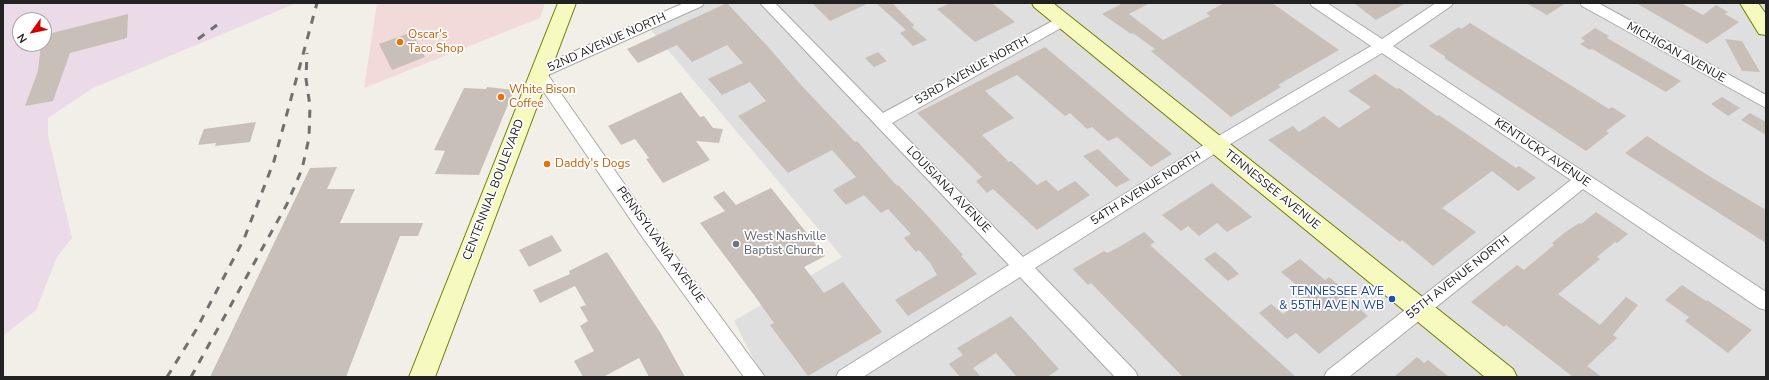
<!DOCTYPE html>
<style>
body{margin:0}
#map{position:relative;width:1769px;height:380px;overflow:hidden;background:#f2efe9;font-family:"Nunito Sans",sans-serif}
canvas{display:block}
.frame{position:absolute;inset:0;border:4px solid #222;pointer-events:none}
.north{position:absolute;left:12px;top:12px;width:40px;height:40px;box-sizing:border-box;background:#fff;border:1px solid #a7a7a7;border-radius:50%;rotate:237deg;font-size:11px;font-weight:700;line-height:16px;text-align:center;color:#222}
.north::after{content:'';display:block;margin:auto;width:14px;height:18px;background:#d40000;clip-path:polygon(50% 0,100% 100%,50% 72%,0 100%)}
</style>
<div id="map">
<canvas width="1769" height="380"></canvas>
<div class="frame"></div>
<div class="north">N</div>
</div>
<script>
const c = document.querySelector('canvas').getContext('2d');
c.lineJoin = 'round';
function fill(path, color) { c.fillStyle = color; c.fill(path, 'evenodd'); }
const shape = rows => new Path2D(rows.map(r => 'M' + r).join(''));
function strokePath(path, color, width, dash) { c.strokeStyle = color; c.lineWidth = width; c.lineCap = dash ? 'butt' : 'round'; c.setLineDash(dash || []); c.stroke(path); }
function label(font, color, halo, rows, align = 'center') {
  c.font = font + ' "Nunito Sans",sans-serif'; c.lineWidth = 3.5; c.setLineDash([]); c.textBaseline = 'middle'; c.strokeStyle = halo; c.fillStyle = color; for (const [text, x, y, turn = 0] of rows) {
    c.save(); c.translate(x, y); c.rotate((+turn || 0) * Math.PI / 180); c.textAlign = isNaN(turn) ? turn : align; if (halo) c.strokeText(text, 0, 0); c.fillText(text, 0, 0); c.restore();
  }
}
fill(shape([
 [697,3,1766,3,1766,377,763,377,734,321,842,257,647,25]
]), '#e0dfdf');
fill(shape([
 [377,3,545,3,540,18,364,88]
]), '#f2dad9');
fill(shape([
 [3,3,297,3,93,88,48,118,48,135,72,238,57,257,36,310,3,336],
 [20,20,44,20,44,44,20,44]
]), '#ebdbe8');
fill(shape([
 [727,3,770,49,801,85,855,142,857,141,897,186,898,185,927,215,963,255,961,256,977,274,908,316,895,300,937,275,931,264,919,250,916,252,904,238,911,234,888,209,881,213,864,195,846,205,833,190,856,177,832,150,788,173,738,116,766,101,750,82,722,95,708,79,743,63,727,45,692,62,677,45,638,63,627,49],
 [812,3,869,3,830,21],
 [876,3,892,3,914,25,912,27,927,40,913,46,900,33,906,30],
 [950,3,992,3,1015,22,975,42,937,9],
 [1123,3,1150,3,1129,14,1163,40,1210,16,1206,13,1224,3,1272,3,1339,50,1278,85,1281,87,1231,117,1151,51,1155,49,1133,33,1131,34,1102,14],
 [1354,3,1406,3,1376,20],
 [1526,3,1566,3,1547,15],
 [1636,3,1681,3,1703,15,1716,5,1728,12,1725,14,1739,22,1707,44],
 [128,14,127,38,70,53,53,101,25,106,38,71,41,44,44,44,44,35],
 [1470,23,1609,109,1612,107,1626,116,1606,131,1609,133,1586,151,1444,58,1446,57,1429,46,1459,27,1461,29],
 [1595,28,1609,36,1607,38,1681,81,1666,92,1592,49,1590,50,1580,44,1585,41,1581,38],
 [412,32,425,57,392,70,379,44],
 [1725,39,1742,41,1760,72,1742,71],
 [1045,47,1172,154,1151,167,1117,137,1108,141,1092,127,1087,129,1070,113,1065,116,1017,75,985,91,1014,118,982,135,1009,162,1011,161,1037,185,1046,180,1058,191,1075,181,1090,195,1037,230,993,189,987,193,976,181,982,177,917,113],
 [878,52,887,61,874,67,865,58],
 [1375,74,1397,89,1399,88,1437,116,1439,115,1516,168,1519,166,1536,178,1518,191,1492,171,1442,208,1476,232,1433,266,1402,240,1400,242,1268,140,1293,126,1299,132,1324,116,1339,128,1371,107,1348,91],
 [487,87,514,90,479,175,435,174,445,151,434,150,464,88,486,89],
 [681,92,700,117,704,116,713,128,723,129,719,143,696,141,710,160,663,183,646,159,649,158,635,139,621,145,608,126],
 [1722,97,1740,108,1728,116,1711,104],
 [1750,113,1766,122,1766,135,1741,120],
 [256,122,250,142,215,146,216,143,198,145,204,129],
 [1647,136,1709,176,1766,210,1766,243,1625,153],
 [1098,149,1130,180,1116,187,1083,156],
 [337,167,327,189,355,189,340,223,423,223,418,236,400,236,346,377,210,377,310,168],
 [1212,183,1252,217,1227,232,1217,223,1199,236,1188,226,1181,231,1162,215],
 [771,188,825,256,804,267,824,293,843,282,882,332,808,376,770,325,774,323,754,295,700,223,725,211,713,197,724,191,736,205],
 [1596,212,1628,234,1617,243,1615,242,1597,257,1600,259,1558,294,1600,325,1626,297,1638,305,1613,335,1617,338,1587,366,1602,377,1573,377,1506,325,1504,327,1471,302,1517,265,1524,270,1554,245,1552,243,1564,233,1579,223,1581,224],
 [1144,232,1155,242,1150,245,1296,377,1183,377,1091,283,1088,285,1073,269,1104,251,1107,253,1119,247],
 [552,235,562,251,529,267,519,250],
 [607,252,660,332,685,377,649,377,639,358,603,377,583,377,574,361,594,351,580,326,588,321,580,307,586,305,575,286,540,303,533,290,570,274,569,271],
 [1215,252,1228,263,1239,274,1228,281,1204,259],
 [1300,259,1325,280,1329,277,1347,292,1343,295,1368,316,1319,354,1296,333,1287,339,1259,313,1271,304,1283,314,1303,299,1301,297,1306,293,1281,272],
 [1682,285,1706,301,1707,300,1752,330,1728,353,1685,321,1689,317,1665,300],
 [1011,316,1059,369,1047,377,1017,377,996,353,973,368,981,377,960,377,949,364,963,355,957,348],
 [1417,357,1424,363,1428,360,1449,377,1394,377]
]), '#c7bfb8');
const street = shape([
 [684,3,704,3,702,6,548,75,655,228,765,377,744,377,643,238,531,73,534,69,684,3],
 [760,3,775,3,883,113,1058,18,1063,16,1068,18,1070,21,1068,24,892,123,1023,257,1210,141,1371,46,1312,6,1310,3,1327,3,1382,39,1436,3,1453,3,1451,6,1393,46,1766,292,1766,310,1759,308,1583,189,1349,377,1324,377,1327,371,1571,180,1382,53,1222,149,1035,268,1135,371,1138,377,1115,377,1020,277,863,377,836,377,839,371,1009,265,760,3],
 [1580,3,1598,3,1766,95,1766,108,1582,6,1580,3]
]);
const secondary = shape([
 [558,3,576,3,435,377,409,377,558,3],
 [1032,3,1053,3,1513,369,1517,377,1485,377,1034,7,1032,3],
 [1740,3,1758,3,1766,14,1766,35,1759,34,1740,3]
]);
strokePath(street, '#a9a9a9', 2);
strokePath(secondary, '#707d05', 2);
fill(street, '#fff');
fill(secondary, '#f7fabf');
strokePath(shape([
 [198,39,217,25],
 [167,377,196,330,244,239,274,161,317,3],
 [191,377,287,204,302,169,309,138,310,106,306,79,307,53]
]), '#707070', 3, [8, 8]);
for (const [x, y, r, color] of [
 [400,42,4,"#e8710a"],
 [501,97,4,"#e8710a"],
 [547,164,4,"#e8710a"],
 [736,244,4,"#6b7280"],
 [1392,299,4,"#1a4fb4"]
]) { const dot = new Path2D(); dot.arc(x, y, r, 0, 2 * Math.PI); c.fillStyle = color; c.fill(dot); strokePath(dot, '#fff', 1.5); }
label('12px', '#c56008', '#fff', [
 ["Oscar's",408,35],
 ["Taco Shop",408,49],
 ["White Bison",509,90],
 ["Coffee",509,104],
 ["Daddy's Dogs",555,164]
], 'left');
label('12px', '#222', '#fff', [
 ["52ND AVENUE NORTH",607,43,-24],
 ["MICHIGAN AVENUE",1676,53,29],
 ["53RD AVENUE NORTH",972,71,-29],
 ["KENTUCKY AVENUE",1542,153,34],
 ["54TH AVENUE NORTH",1146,189,-32],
 ["CENTENNIAL BOULEVARD",494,190,-69],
 ["LOUISIANA AVENUE",948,190,46],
 ["TENNESSEE AVENUE",1272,190,39],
 ["PENNSYLVANIA AVENUE",660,245,54],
 ["55TH AVENUE NORTH",1458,278,-38]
]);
label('12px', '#5b616d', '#fff', [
 ["West Nashville",744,237],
 ["Baptist Church",744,251]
], 'left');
label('12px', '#164399', '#fff', [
 ["TENNESSEE AVE",1384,292],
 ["& 55TH AVE N WB",1384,306]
], 'right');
</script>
